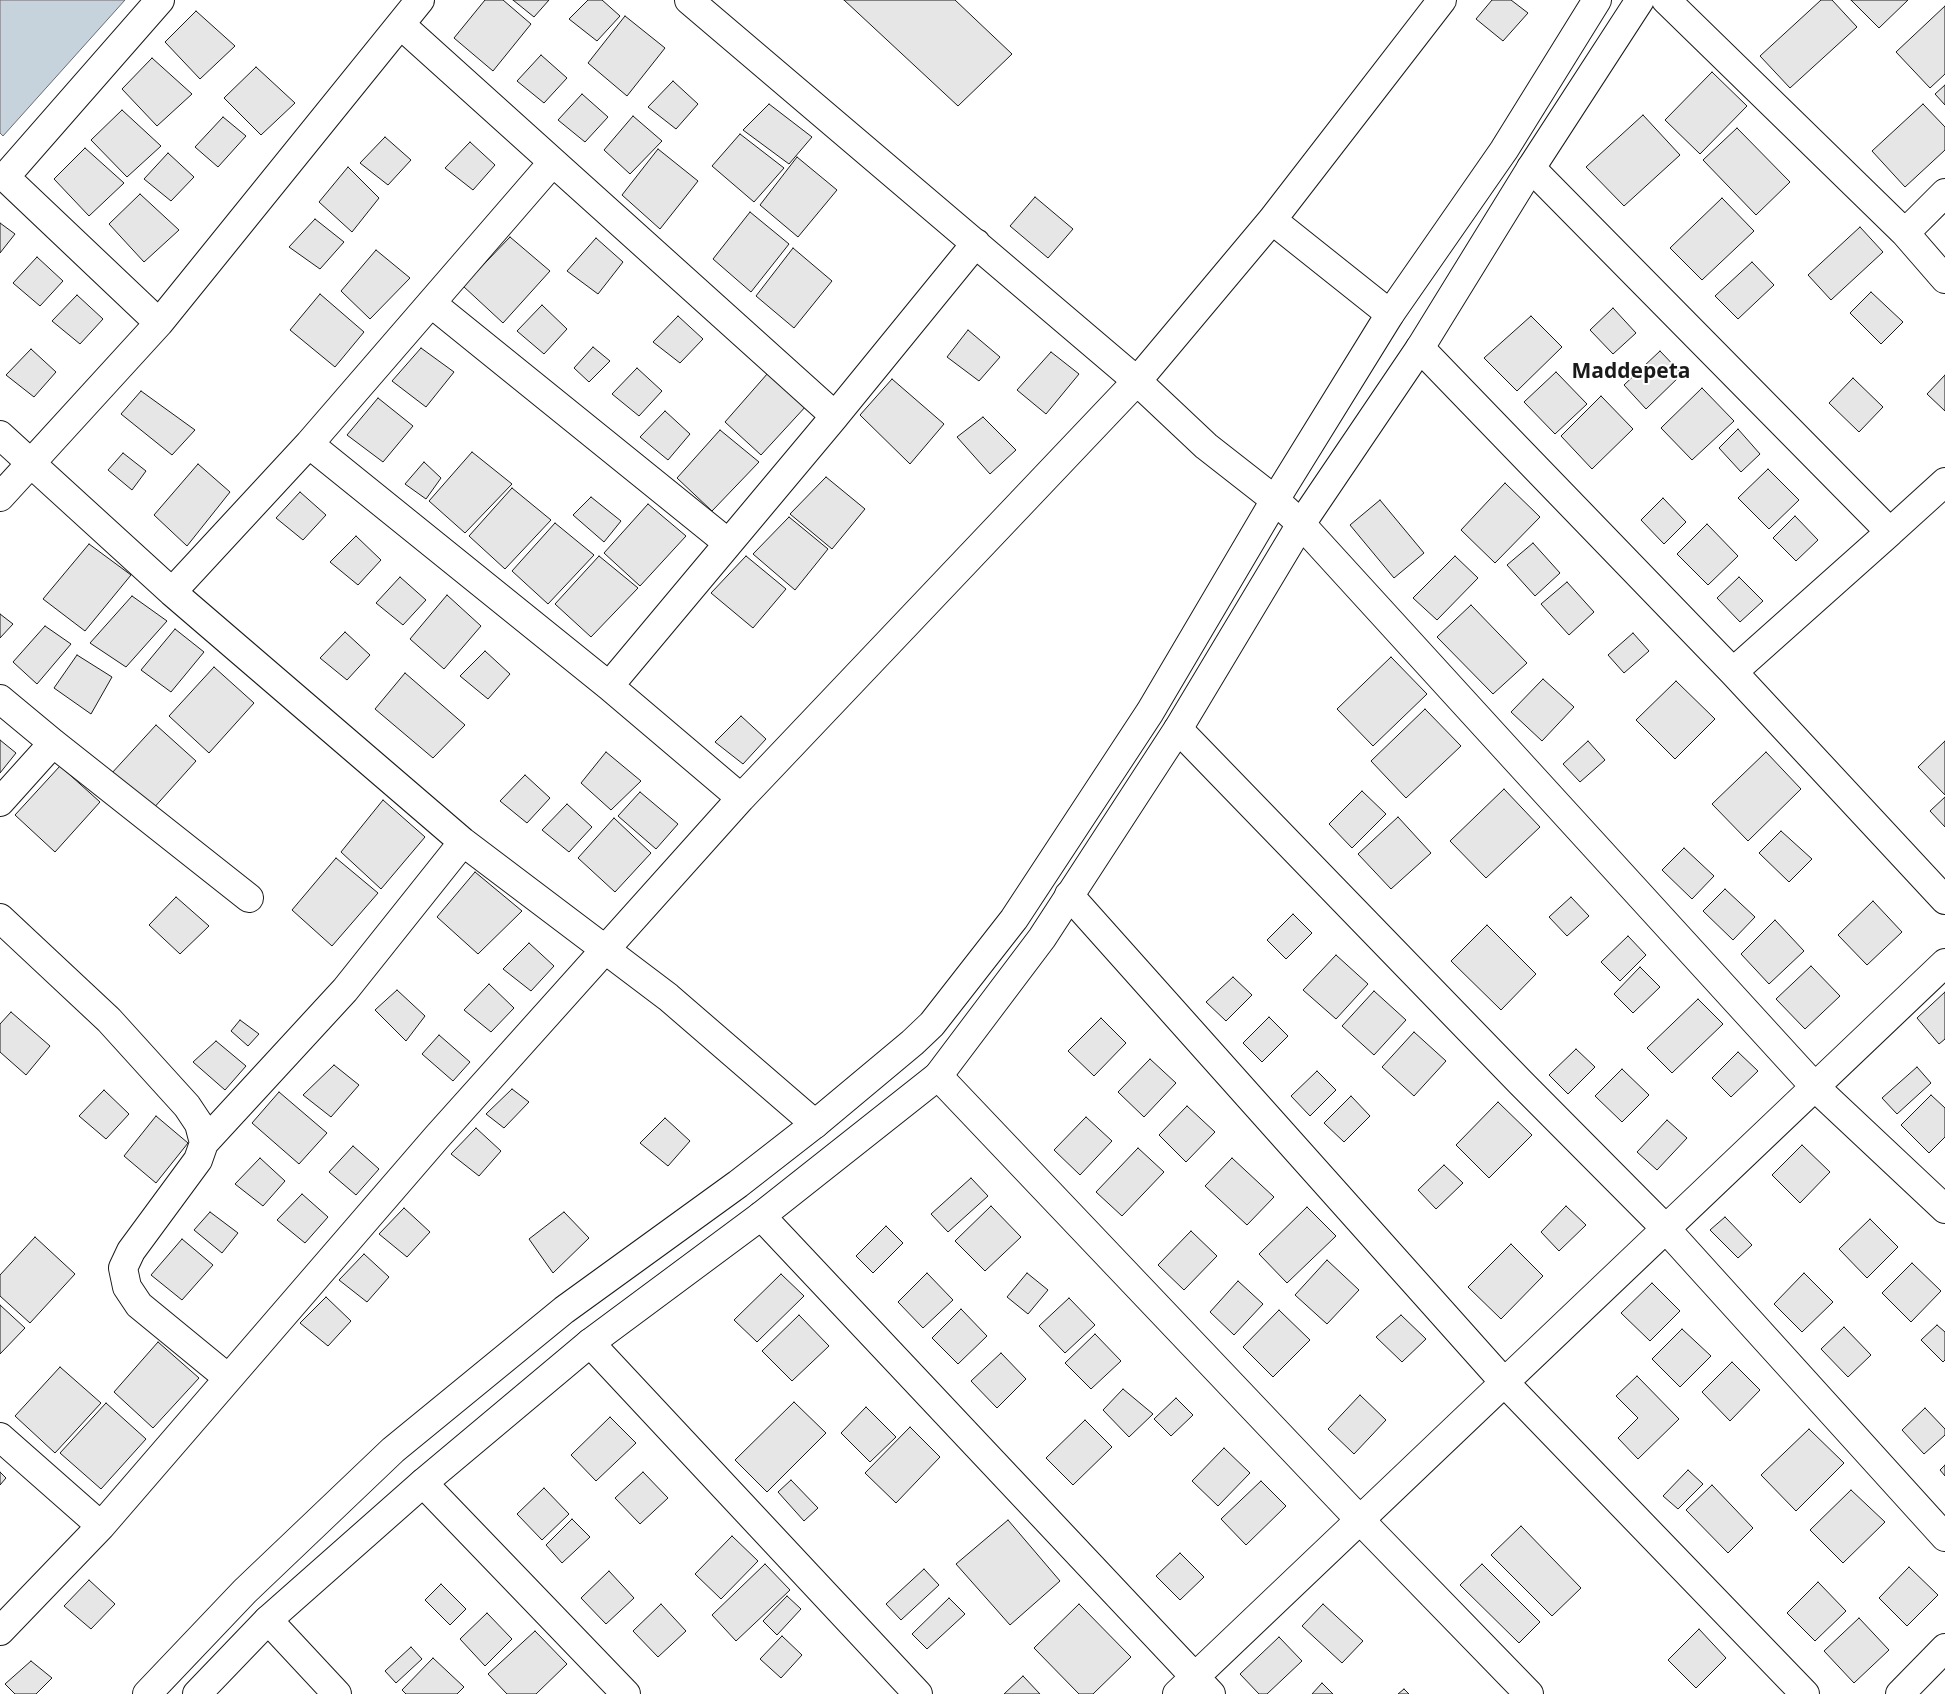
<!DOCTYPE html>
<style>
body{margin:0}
canvas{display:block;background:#fff}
</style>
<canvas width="1945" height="1694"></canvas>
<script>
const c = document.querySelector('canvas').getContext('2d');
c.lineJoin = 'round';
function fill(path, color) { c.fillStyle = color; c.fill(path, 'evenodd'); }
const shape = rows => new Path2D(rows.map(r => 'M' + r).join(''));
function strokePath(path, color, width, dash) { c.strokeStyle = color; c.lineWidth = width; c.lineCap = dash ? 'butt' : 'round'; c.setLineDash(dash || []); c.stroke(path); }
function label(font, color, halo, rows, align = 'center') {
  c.font = font + ' "Open Sans",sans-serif'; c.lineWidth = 4; c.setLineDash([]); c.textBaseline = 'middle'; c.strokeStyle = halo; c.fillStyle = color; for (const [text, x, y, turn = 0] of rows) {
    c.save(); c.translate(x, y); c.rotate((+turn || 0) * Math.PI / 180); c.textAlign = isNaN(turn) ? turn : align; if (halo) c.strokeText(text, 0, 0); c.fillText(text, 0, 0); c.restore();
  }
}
const water = shape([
 [0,0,125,0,3,136,0,133,0,0]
]);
fill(water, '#c6d2dc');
strokePath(water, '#6a6a6a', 1);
const building = shape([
 [485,0,503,0,531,24,493,71,454,38,485,0],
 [513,0,549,0,534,17,513,0],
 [588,0,602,0,620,16,597,41,569,19,588,0],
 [844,0,955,0,1012,54,958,106,844,0],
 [1492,0,1511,0,1528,13,1503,41,1476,19,1492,0],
 [1821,0,1832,0,1857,27,1790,88,1760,56,1821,0],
 [1851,0,1908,0,1879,28,1851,0],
 [1945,6,1945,74,1930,88,1896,52,1945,6],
 [196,11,235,46,200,79,165,42,196,11],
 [625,16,665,48,627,96,588,63,625,16],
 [541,55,567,78,544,103,517,81,541,55],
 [152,58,192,94,157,126,122,89,152,58],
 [256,67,295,103,261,135,224,98,256,67],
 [1712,72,1747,106,1700,154,1665,120,1712,72],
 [673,81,698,104,676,129,648,107,673,81],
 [1945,85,1945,105,1935,94,1945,85],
 [582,94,608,117,585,142,558,120,582,94],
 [769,104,812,137,789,164,743,130,769,104],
 [1923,104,1945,127,1945,150,1905,187,1872,151,1923,104],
 [122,110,161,146,127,177,91,140,122,110],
 [1643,115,1680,155,1624,206,1586,167,1643,115],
 [633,116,662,141,630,174,604,150,633,116],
 [223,117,246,136,218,167,195,147,223,117],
 [1737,128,1790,182,1756,215,1703,160,1737,128],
 [740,134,784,168,754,202,712,166,740,134],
 [385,137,411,160,388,185,360,163,385,137],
 [470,142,495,165,473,190,445,168,470,142],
 [85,148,124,183,89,216,54,179,85,148],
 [658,149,698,181,660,229,622,195,658,149],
 [168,153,194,177,171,201,144,179,168,153],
 [797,157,837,190,798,237,760,205,797,157],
 [348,167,379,198,352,232,319,202,348,167],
 [140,194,179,230,144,262,109,224,140,194],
 [1035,197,1073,229,1048,258,1010,226,1035,197],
 [1722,198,1754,231,1702,280,1670,248,1722,198],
 [750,212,789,244,751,292,713,259,750,212],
 [315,219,344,242,320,269,289,247,315,219],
 [0,223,15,234,0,253,0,223],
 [1860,227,1883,252,1831,300,1808,275,1860,227],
 [510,237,550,271,503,323,463,286,510,237],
 [596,238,623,262,598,294,567,271,596,238],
 [793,248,832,281,794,328,756,296,793,248],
 [376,250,410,278,370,319,341,291,376,250],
 [37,257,63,281,40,306,13,283,37,257],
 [1752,262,1774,285,1738,319,1715,296,1752,262],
 [1871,292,1903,322,1881,344,1850,313,1871,292],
 [320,294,364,332,335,367,290,330,320,294],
 [77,295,103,319,80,344,52,321,77,295],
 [542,305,567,329,544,354,517,331,542,305],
 [1613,308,1636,333,1613,354,1590,330,1613,308],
 [678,316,703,339,680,363,653,342,678,316],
 [1531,316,1562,347,1517,391,1484,358,1531,316],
 [968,330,1000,357,979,381,947,357,968,330],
 [593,347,610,361,589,382,574,368,593,347],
 [421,348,454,372,426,407,392,381,421,348],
 [31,349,56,372,34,397,6,375,31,349],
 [1660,351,1682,374,1646,409,1624,385,1660,351],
 [1051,352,1079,374,1046,414,1017,390,1051,352],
 [637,368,662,391,639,416,612,394,637,368],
 [1556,372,1587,404,1555,434,1524,402,1556,372],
 [768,373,807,405,761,455,725,422,768,373],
 [1945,375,1945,411,1927,394,1945,375],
 [1853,378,1883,407,1859,432,1829,403,1853,378],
 [892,379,944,424,910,464,860,415,892,379],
 [1702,388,1734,421,1692,460,1661,428,1702,388],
 [141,391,195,430,172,455,121,414,141,391],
 [1601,396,1633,429,1592,469,1561,436,1601,396],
 [378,398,413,426,383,462,347,435,378,398],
 [665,411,690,434,668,460,640,437,665,411],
 [983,417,1016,450,990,474,957,437,983,417],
 [1738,429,1760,454,1741,472,1719,448,1738,429],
 [720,430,759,462,712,511,677,478,720,430],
 [472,452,512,484,465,533,429,501,472,452],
 [123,453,146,471,132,490,108,470,123,453],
 [424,462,441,478,426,499,405,484,424,462],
 [198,464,230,492,187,546,154,515,198,464],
 [1768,469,1799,500,1769,529,1738,498,1768,469],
 [826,477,865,509,832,549,790,514,826,477],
 [1505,483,1540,517,1495,563,1461,530,1505,483],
 [512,488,551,520,505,569,469,536,512,488],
 [300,492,326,515,303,540,276,518,300,492],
 [591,497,621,521,604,542,573,515,591,497],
 [1663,498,1686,522,1664,544,1641,520,1663,498],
 [1380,500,1424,553,1394,578,1350,525,1380,500],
 [648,504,686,536,640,586,604,553,648,504],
 [1795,516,1818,540,1796,561,1773,538,1795,516],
 [789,517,828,549,795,590,753,554,789,517],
 [555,523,594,555,548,604,512,571,555,523],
 [1707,524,1738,556,1708,585,1677,554,1707,524],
 [356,536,381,560,358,585,330,562,356,536],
 [1533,543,1560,573,1535,596,1507,565,1533,543],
 [89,544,131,575,85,631,43,599,89,544],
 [599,556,638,588,591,637,555,604,599,556],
 [746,556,786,589,753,628,711,593,746,556],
 [1455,556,1478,578,1437,620,1413,598,1455,556],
 [400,577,426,600,403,625,376,603,400,577],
 [1739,577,1763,601,1740,622,1717,598,1739,577],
 [1567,582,1594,612,1569,635,1541,604,1567,582],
 [447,595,481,626,444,669,410,639,447,595],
 [132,596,167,621,126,667,90,643,132,596],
 [1471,605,1527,663,1493,694,1437,637,1471,605],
 [0,614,13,624,0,638,0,614],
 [45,626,71,644,37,684,13,662,45,626],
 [175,629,204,652,171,692,141,670,175,629],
 [345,632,370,655,347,680,320,658,345,632],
 [1633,633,1649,651,1624,673,1608,655,1633,633],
 [485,651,510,674,488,699,460,676,485,651],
 [77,655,112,677,91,714,54,688,77,655],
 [1391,657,1427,694,1373,746,1337,709,1391,657],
 [214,667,254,703,209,753,169,716,214,667],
 [405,673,465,725,433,758,375,709,405,673],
 [1543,679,1574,707,1542,741,1511,712,1543,679],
 [1676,681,1715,719,1675,759,1636,720,1676,681],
 [1425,709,1461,746,1406,798,1371,761,1425,709],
 [741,716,766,739,743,764,715,742,741,716],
 [156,725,196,761,151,811,111,774,156,725],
 [0,740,16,753,0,773,0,740],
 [1588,741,1605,760,1580,782,1563,764,1588,741],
 [1945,741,1945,795,1918,767,1945,741],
 [606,752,641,781,611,810,581,783,606,752],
 [1766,752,1801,789,1748,841,1712,804,1766,752],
 [60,766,100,802,55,852,15,815,60,766],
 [525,775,550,798,527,823,500,801,525,775],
 [1504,789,1540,827,1486,878,1450,841,1504,789],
 [1362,791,1386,814,1352,848,1329,824,1362,791],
 [640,792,678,824,656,849,618,816,640,792],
 [1945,797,1945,827,1930,811,1945,797],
 [383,800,425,837,381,889,341,852,383,800],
 [567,804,592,827,569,852,542,830,567,804],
 [1398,817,1431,853,1391,889,1358,854,1398,817],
 [614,818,651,853,615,892,578,858,614,818],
 [1781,831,1812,859,1789,882,1759,853,1781,831],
 [1684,848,1714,876,1692,899,1662,870,1684,848],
 [336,858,378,893,332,946,292,910,336,858],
 [475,872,522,911,478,954,437,917,475,872],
 [1725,889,1755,917,1733,940,1703,911,1725,889],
 [176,897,209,926,180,954,149,925,176,897],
 [1571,897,1589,916,1567,936,1549,917,1571,897],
 [1873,901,1902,932,1867,965,1838,935,1873,901],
 [1293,914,1312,933,1286,959,1267,940,1293,914],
 [1775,920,1804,951,1769,984,1741,954,1775,920],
 [1487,925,1536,974,1501,1010,1451,961,1487,925],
 [1628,936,1646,955,1620,981,1601,962,1628,936],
 [529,943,554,966,531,991,503,969,529,943],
 [1336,955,1368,984,1336,1019,1303,990,1336,955],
 [1811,966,1840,996,1805,1029,1776,999,1811,966],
 [1640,967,1660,987,1633,1013,1614,994,1640,967],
 [1233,977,1252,995,1226,1021,1206,1002,1233,977],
 [489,984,514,1008,491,1032,464,1010,489,984],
 [397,990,425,1016,406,1041,375,1010,397,990],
 [1374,991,1406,1020,1374,1055,1342,1026,1374,991],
 [1945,992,1945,1039,1939,1044,1917,1018,1945,992],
 [1698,999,1723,1024,1672,1073,1647,1048,1698,999],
 [11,1012,50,1046,26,1075,0,1052,0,1024,11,1012],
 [1269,1017,1288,1036,1262,1062,1243,1043,1269,1017],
 [1101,1018,1126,1043,1094,1076,1068,1051,1101,1018],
 [240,1020,259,1034,248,1046,231,1031,240,1020],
 [1414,1032,1446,1061,1414,1096,1382,1067,1414,1032],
 [439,1035,470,1062,453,1081,422,1054,439,1035],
 [216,1041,246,1066,225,1090,193,1062,216,1041],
 [1576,1049,1595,1067,1568,1094,1549,1075,1576,1049],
 [1738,1052,1758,1071,1731,1097,1712,1078,1738,1052],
 [1150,1059,1176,1083,1144,1117,1118,1092,1150,1059],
 [334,1065,359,1085,331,1117,303,1095,334,1065],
 [1917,1067,1931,1083,1897,1114,1882,1098,1917,1067],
 [1622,1069,1649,1095,1622,1122,1595,1096,1622,1069],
 [1317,1071,1336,1090,1310,1116,1291,1096,1317,1071],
 [512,1089,529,1102,504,1128,486,1114,512,1089],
 [104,1090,129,1114,106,1139,79,1116,104,1090],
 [279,1092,327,1133,299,1164,252,1123,279,1092],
 [1931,1095,1945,1108,1945,1137,1929,1153,1901,1125,1931,1095],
 [1351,1096,1370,1116,1344,1142,1324,1123,1351,1096],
 [1498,1102,1532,1135,1489,1178,1456,1145,1498,1102],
 [1187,1106,1215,1132,1186,1162,1159,1135,1187,1106],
 [156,1116,188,1143,156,1183,124,1156,156,1116],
 [1086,1117,1112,1141,1080,1175,1054,1150,1086,1117],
 [665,1118,690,1141,668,1166,640,1143,665,1118],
 [1667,1120,1687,1138,1657,1170,1637,1152,1667,1120],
 [476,1128,501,1151,479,1176,451,1154,476,1128],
 [1802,1145,1830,1172,1800,1203,1772,1175,1802,1145],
 [353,1146,379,1169,356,1195,329,1172,353,1146],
 [1138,1148,1164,1172,1122,1216,1096,1192,1138,1148],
 [260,1158,285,1181,263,1206,235,1184,260,1158],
 [1232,1158,1274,1197,1247,1225,1205,1186,1232,1158],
 [1444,1165,1463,1183,1436,1209,1418,1190,1444,1165],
 [971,1178,988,1196,948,1232,931,1214,971,1178],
 [302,1194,328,1217,305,1243,277,1220,302,1194],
 [991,1206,1021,1237,985,1271,955,1241,991,1206],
 [1566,1206,1586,1225,1559,1251,1541,1232,1566,1206],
 [1307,1207,1336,1236,1287,1283,1259,1254,1307,1207],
 [404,1208,430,1232,407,1257,379,1234,404,1208],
 [210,1212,238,1233,222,1253,194,1230,210,1212],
 [564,1212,589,1238,553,1273,529,1239,564,1212],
 [1725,1217,1752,1245,1738,1258,1710,1230,1725,1217],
 [1870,1219,1898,1247,1867,1278,1839,1249,1870,1219],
 [886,1226,903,1243,873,1273,856,1256,886,1226],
 [1191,1231,1217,1256,1184,1290,1158,1265,1191,1231],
 [35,1237,75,1274,30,1323,0,1296,0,1275,35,1237],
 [182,1239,213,1265,182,1300,151,1275,182,1239],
 [1511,1244,1543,1276,1501,1319,1468,1287,1511,1244],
 [364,1254,389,1277,367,1302,339,1280,364,1254],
 [1327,1260,1359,1290,1327,1324,1295,1295,1327,1260],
 [1912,1263,1941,1291,1911,1322,1882,1293,1912,1263],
 [927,1273,953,1300,923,1328,898,1302,927,1273],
 [1027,1273,1048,1290,1028,1314,1007,1297,1027,1273],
 [1804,1273,1833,1302,1802,1332,1774,1304,1804,1273],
 [781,1274,804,1296,757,1342,734,1320,781,1274],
 [1238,1281,1263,1304,1234,1335,1210,1312,1238,1281],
 [1652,1283,1680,1311,1650,1341,1621,1313,1652,1283],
 [326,1297,351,1321,328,1346,300,1323,326,1297],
 [1069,1298,1095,1325,1065,1353,1039,1326,1069,1298],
 [0,1305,25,1328,0,1354,0,1305],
 [961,1309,987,1336,958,1364,932,1338,961,1309],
 [1279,1310,1310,1340,1273,1377,1243,1347,1279,1310],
 [799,1315,829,1346,792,1381,762,1351,799,1315],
 [1401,1315,1426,1339,1402,1362,1376,1337,1401,1315],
 [1937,1325,1945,1332,1945,1360,1943,1362,1921,1340,1937,1325],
 [1844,1327,1871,1355,1848,1377,1821,1349,1844,1327],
 [1682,1329,1711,1356,1680,1387,1652,1359,1682,1329],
 [1095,1334,1121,1361,1091,1389,1065,1363,1095,1334],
 [158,1342,199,1378,153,1428,114,1392,158,1342],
 [1001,1353,1026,1379,997,1408,971,1381,1001,1353],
 [1732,1362,1760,1390,1730,1421,1702,1392,1732,1362],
 [60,1367,101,1403,55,1453,15,1416,60,1367],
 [1637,1376,1679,1419,1638,1459,1618,1438,1638,1418,1616,1396,1637,1376],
 [1123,1389,1153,1414,1129,1437,1103,1410,1123,1389],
 [1360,1395,1386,1420,1354,1454,1328,1429,1360,1395],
 [1176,1398,1193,1415,1171,1436,1154,1419,1176,1398],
 [794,1402,826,1433,767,1492,735,1460,794,1402],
 [106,1403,146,1439,101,1489,60,1453,106,1403],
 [866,1407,896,1437,870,1462,841,1433,866,1407],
 [1925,1408,1945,1429,1945,1435,1924,1454,1902,1430,1925,1408],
 [610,1417,636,1443,596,1481,571,1455,610,1417],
 [1085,1420,1112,1447,1073,1485,1046,1458,1085,1420],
 [910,1427,940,1457,896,1503,865,1473,910,1427],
 [1809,1429,1844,1463,1796,1511,1761,1475,1809,1429],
 [1224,1448,1250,1473,1218,1506,1192,1481,1224,1448],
 [1945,1465,1945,1476,1940,1470,1945,1465],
 [1688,1470,1703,1484,1678,1509,1663,1496,1688,1470],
 [0,1472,6,1478,0,1485,0,1472],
 [643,1472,668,1498,640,1524,615,1498,643,1472],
 [791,1480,818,1508,804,1521,778,1492,791,1480],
 [1261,1481,1286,1506,1246,1545,1221,1519,1261,1481],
 [1712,1485,1753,1528,1728,1553,1686,1510,1712,1485],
 [544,1488,569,1514,542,1540,517,1514,544,1488],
 [1851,1490,1885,1522,1843,1563,1810,1530,1851,1490],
 [572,1519,590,1537,562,1563,546,1545,572,1519],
 [1008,1520,1060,1581,1010,1625,956,1564,1008,1520],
 [1521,1526,1581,1588,1552,1616,1491,1555,1521,1526],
 [732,1536,758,1561,721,1599,695,1574,732,1536],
 [1180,1553,1204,1577,1180,1600,1156,1576,1180,1553],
 [765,1564,790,1590,736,1641,712,1615,765,1564],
 [1482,1564,1540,1622,1519,1643,1460,1585,1482,1564],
 [1909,1567,1938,1595,1907,1626,1879,1598,1909,1567],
 [924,1569,939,1585,901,1620,886,1604,924,1569],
 [609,1571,634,1598,606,1624,581,1598,609,1571],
 [89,1580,115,1604,91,1629,64,1606,89,1580],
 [1818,1582,1846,1611,1815,1641,1787,1613,1818,1582],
 [441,1584,466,1609,450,1625,425,1600,441,1584],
 [787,1596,801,1609,777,1635,763,1621,787,1596],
 [949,1598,965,1614,927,1649,912,1634,949,1598],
 [661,1604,686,1631,658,1657,633,1631,661,1604],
 [1079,1604,1131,1657,1093,1694,1079,1694,1034,1648,1079,1604],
 [1323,1604,1363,1641,1342,1663,1302,1626,1323,1604],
 [487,1613,512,1639,485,1666,460,1639,487,1613],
 [1859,1618,1889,1650,1854,1683,1824,1651,1859,1618],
 [1699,1629,1726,1658,1696,1688,1668,1660,1699,1629],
 [535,1631,567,1664,536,1694,507,1694,488,1674,535,1631],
 [782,1636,802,1655,781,1678,760,1659,782,1636],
 [1279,1637,1302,1661,1267,1694,1259,1694,1240,1674,1279,1637],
 [411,1647,422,1659,396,1683,385,1671,411,1647],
 [433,1658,464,1687,457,1694,406,1694,402,1690,433,1658],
 [31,1661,52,1678,36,1694,15,1694,5,1684,31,1661],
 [1023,1676,1040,1694,1004,1694,1023,1676],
 [1322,1683,1333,1694,1312,1694,1322,1683],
 [1404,1689,1409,1694,1398,1694,1404,1689]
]);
fill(building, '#e6e6e6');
strokePath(building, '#1a1a1a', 1);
const minor = shape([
 [689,0,1137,381,1206,446,1275,500,1301,524,1815,1087,1945,1209],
 [1666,0,1905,233,1945,279],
 [553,162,835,416,976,243],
 [1531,168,1890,532,1945,482],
 [1272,220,1390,314],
 [1905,233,1945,193],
 [431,303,728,543],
 [159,323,5,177,160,0],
 [1420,348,1733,672,1945,900],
 [0,435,172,592,463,842,668,997,815,1124],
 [309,444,609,686,741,798,1137,381,1272,220,1442,0],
 [0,497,159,323,420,0],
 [172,592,309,444,553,162,401,25],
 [1733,672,1890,532],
 [609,686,835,416],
 [0,699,53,743,249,898],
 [1178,729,1521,1083,1666,1229,1945,1537],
 [0,802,53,743],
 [1069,895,1504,1382,1805,1694],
 [0,918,109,1020,187,1106,199,1124,204,1143,198,1160,131,1251,123,1268,127,1287,139,1305,228,1378],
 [938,1076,1360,1520,1529,1694],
 [204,1143,345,990,463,842],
 [761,1216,1211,1694],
 [590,1343,918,1694],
 [0,1437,101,1526],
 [423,1483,626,1694],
 [268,1620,337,1694],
 [0,1631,101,1526,437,1137,741,798],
 [1177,1694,1945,963],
 [1900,1694,1945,1648]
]);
const major = shape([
 [147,1694,245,1591,393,1450,564,1310,738,1184,815,1124,912,1043,932,1024,1014,919,1150,712,1275,500,1390,314,1504,150,1597,0],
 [197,1694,268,1620,423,1483,590,1343,761,1216,938,1076,1042,938,1178,729,1301,524,1420,348,1531,168,1640,0]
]);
strokePath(minor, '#1a1a1a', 30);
strokePath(major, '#1a1a1a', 30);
strokePath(minor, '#fff', 28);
strokePath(major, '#fff', 28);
label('bold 21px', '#1a1a1a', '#fff', [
 ["Maddepeta",1631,372]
]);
</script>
